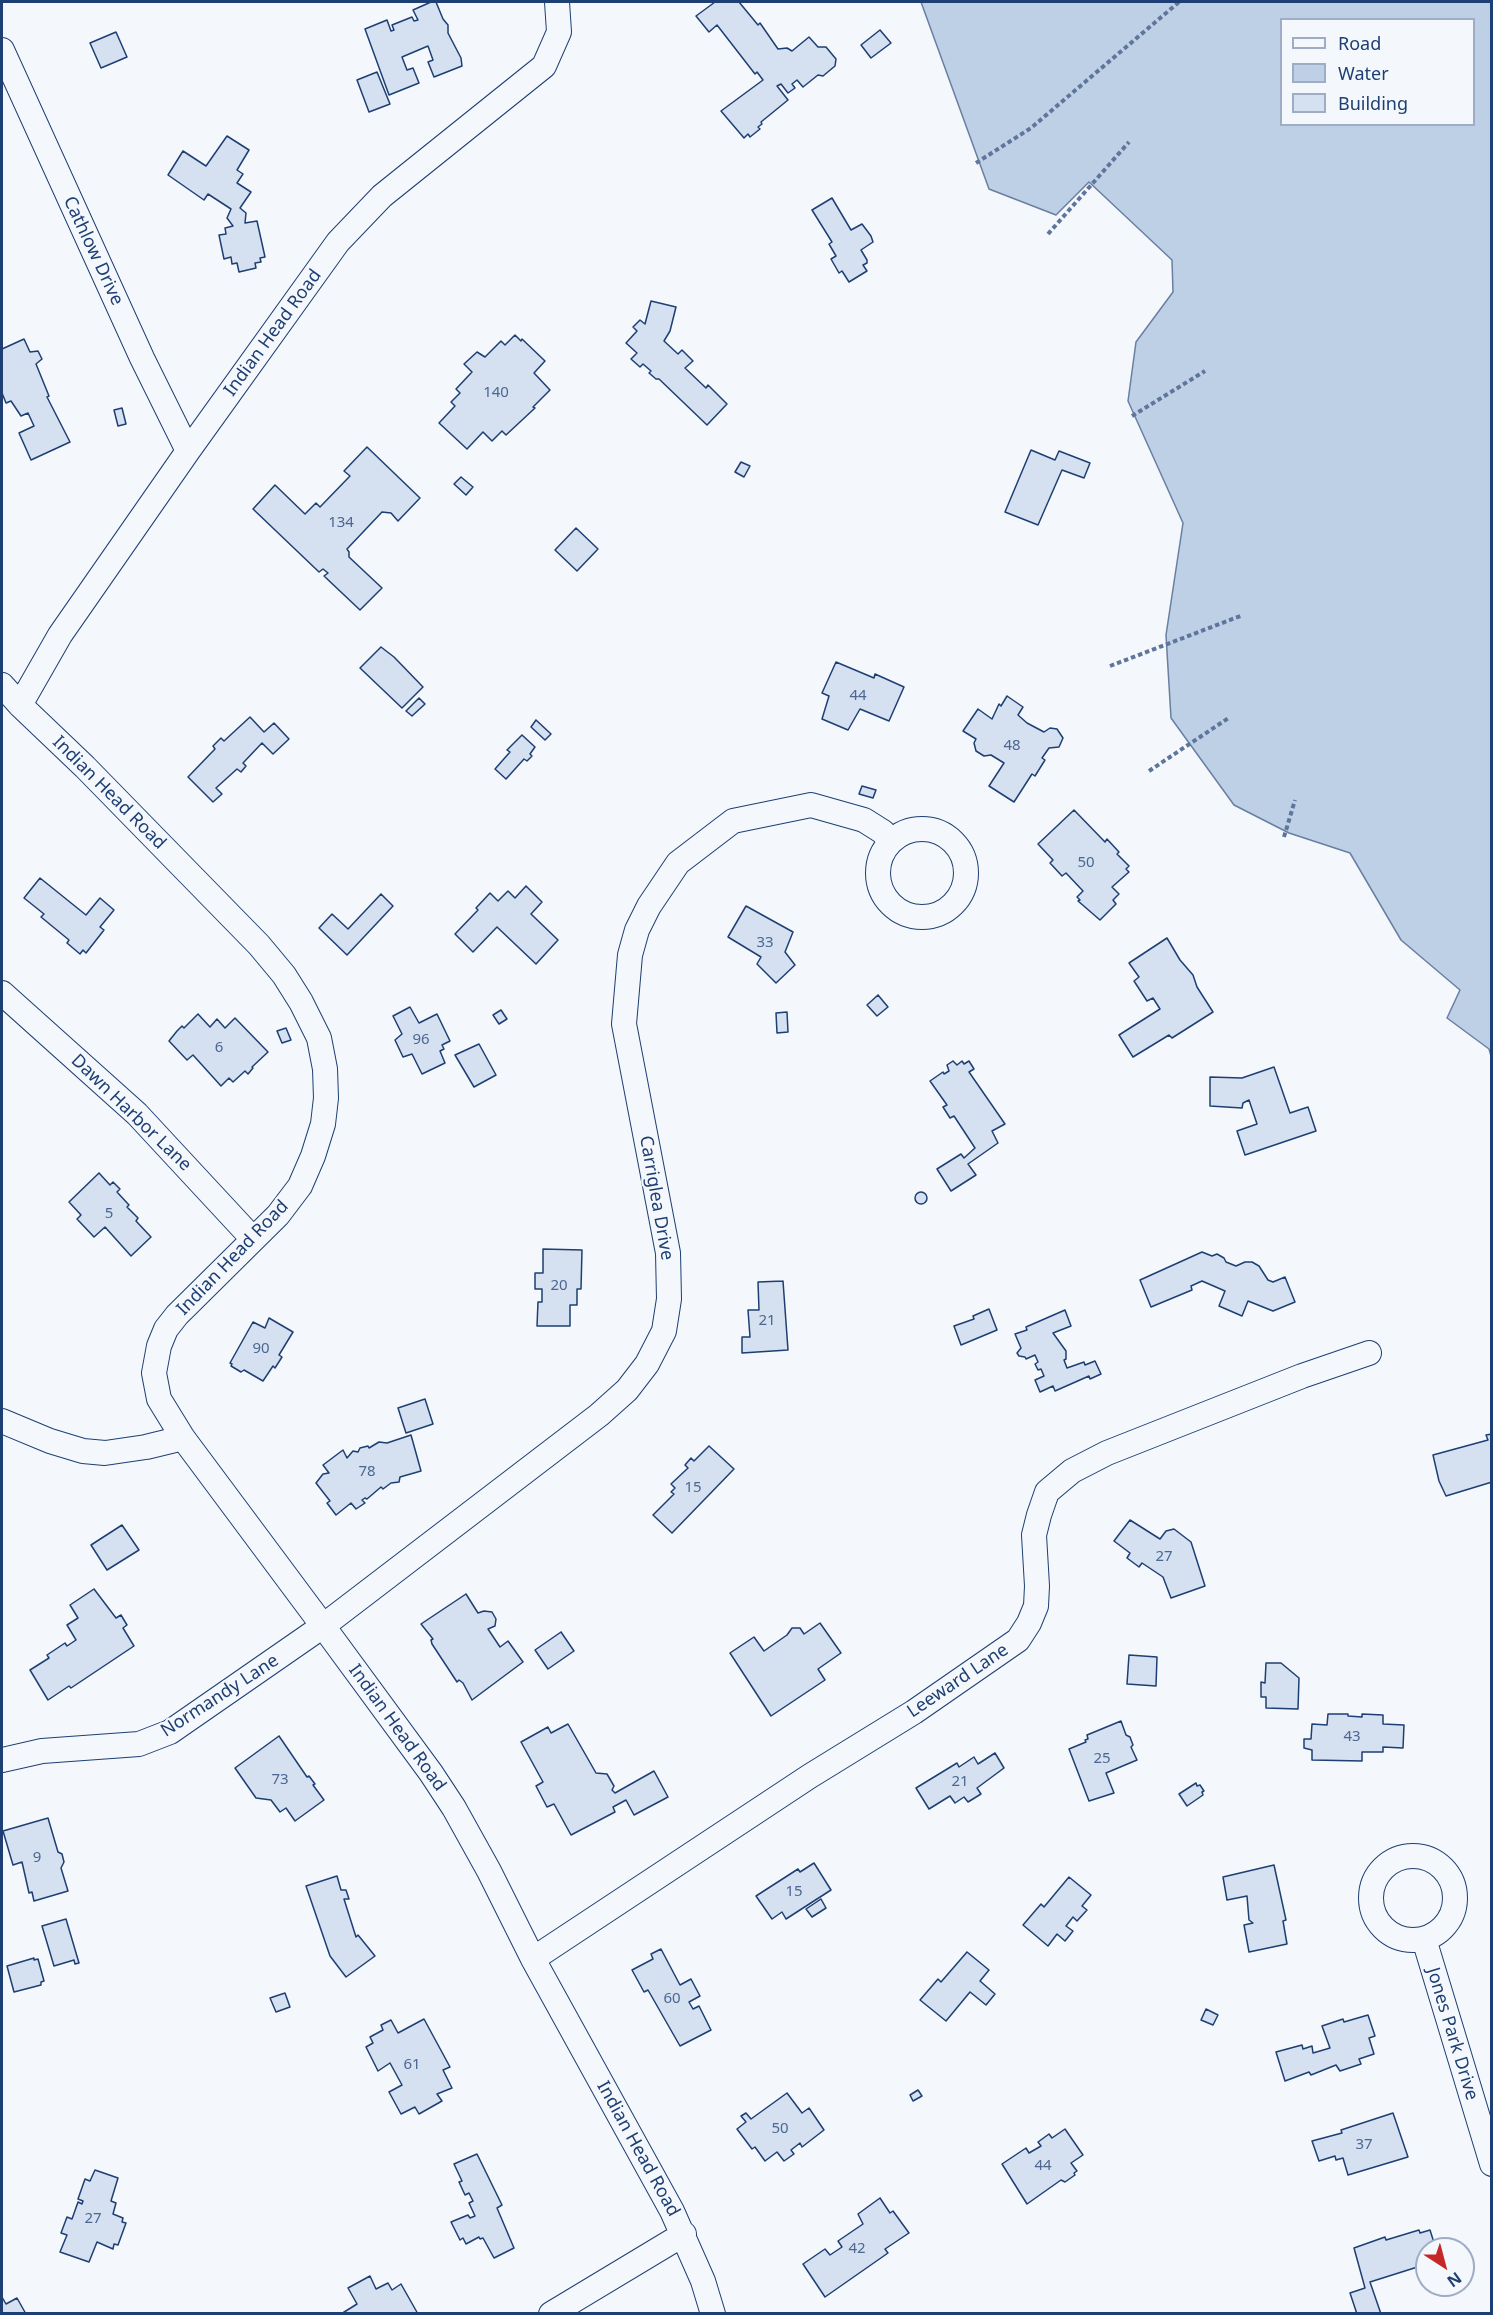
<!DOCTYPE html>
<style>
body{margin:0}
#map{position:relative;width:1493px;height:2315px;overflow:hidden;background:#f4f7fb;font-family:"Noto Sans",sans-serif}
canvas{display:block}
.frame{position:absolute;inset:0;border:3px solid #1d3f73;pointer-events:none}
.legend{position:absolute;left:1280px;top:18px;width:195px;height:108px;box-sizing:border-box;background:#f4f7fb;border:2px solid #9eadc5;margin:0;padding:8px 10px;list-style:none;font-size:18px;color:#1d3f73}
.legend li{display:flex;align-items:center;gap:12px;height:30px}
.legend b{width:30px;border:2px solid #9eadc5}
.north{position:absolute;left:1415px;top:2237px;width:60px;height:60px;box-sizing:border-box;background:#f4f7fb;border:2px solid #9eadc5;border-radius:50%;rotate:144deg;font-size:16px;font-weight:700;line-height:24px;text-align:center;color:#1d3f73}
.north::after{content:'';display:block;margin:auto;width:21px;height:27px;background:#c62828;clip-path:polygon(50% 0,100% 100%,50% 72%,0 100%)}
</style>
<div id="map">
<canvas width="1493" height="2315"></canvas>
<div class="frame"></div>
<ul class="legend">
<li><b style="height:8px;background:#f4f7fb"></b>Road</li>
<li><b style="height:16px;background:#bed0e5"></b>Water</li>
<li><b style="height:16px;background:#d5e0f0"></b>Building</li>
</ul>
<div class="north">N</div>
</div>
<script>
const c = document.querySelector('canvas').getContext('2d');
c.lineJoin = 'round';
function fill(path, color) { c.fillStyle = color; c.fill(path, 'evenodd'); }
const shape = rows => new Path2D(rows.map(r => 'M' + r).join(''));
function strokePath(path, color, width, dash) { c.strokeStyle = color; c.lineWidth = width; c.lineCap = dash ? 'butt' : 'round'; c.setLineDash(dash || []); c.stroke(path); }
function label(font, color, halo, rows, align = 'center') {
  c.font = font + ' "Noto Sans",sans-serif'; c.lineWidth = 4.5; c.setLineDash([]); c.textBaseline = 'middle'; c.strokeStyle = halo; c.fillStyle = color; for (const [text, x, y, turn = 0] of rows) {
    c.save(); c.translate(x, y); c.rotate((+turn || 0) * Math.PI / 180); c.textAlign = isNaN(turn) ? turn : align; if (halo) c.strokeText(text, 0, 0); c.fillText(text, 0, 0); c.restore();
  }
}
const water = shape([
 [921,2,1491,2,1491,1056,1489,1049,1447,1018,1460,990,1401,940,1350,853,1289,833,1234,805,1171,718,1166,635,1183,523,1128,401,1136,342,1173,292,1172,260,1089,182,1056,215,989,189,921,2],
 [1282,20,1474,20,1474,124,1282,124,1282,20]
]);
fill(water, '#bed0e5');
strokePath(water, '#687fa3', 1.5);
const building = shape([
 [431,2,436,2,443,19,448,25,448,33,461,58,462,66,434,77,428,62,433,60,428,46,402,57,407,70,413,68,419,83,389,95,365,29,387,20,391,31,394,30,392,25,412,17,414,21,418,20,413,10,431,2],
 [715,2,739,2,758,25,760,23,778,49,787,48,792,51,809,37,818,47,826,47,836,59,835,66,823,76,818,75,803,87,797,80,792,84,795,88,788,93,781,84,777,86,788,100,761,122,762,124,758,127,760,129,750,137,748,134,744,138,721,111,763,80,757,72,755,74,717,25,709,32,696,16,715,2],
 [880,30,891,43,871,58,861,45,880,30],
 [116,32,127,57,101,68,90,43,116,32],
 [377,72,390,104,369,112,357,80,377,72],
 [227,136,249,150,237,170,243,174,237,183,251,192,240,208,246,213,245,223,257,221,265,257,260,258,261,262,255,263,256,268,239,272,237,263,232,264,231,257,224,259,219,235,226,234,225,228,233,226,227,218,231,209,208,194,204,200,168,175,183,151,206,166,227,136],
 [832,198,851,230,862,224,871,236,873,242,861,250,867,260,867,263,863,265,867,271,849,282,842,271,839,273,831,259,836,256,829,244,832,242,812,210,832,198],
 [651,301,676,307,670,331,664,341,678,354,682,350,693,361,685,368,706,388,708,385,727,404,707,425,659,379,656,379,649,373,651,371,643,364,640,367,631,359,637,353,626,343,637,331,633,327,640,320,645,324,651,301],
 [515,335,521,341,522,339,545,361,534,373,550,390,533,407,535,408,506,435,502,431,492,441,483,432,467,449,439,423,455,406,451,402,460,393,456,389,472,372,464,364,477,352,485,357,501,341,505,345,515,335],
 [24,339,30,352,38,351,42,359,36,364,49,396,47,397,70,442,31,460,19,433,34,426,28,413,21,416,11,401,6,403,2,393,2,349,24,339],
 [122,408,126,424,118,426,114,410,122,408],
 [367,447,420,498,398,521,391,513,382,512,347,549,349,552,349,557,382,588,360,610,324,576,328,573,323,569,319,572,253,509,275,485,305,514,316,503,320,507,350,476,344,471,367,447],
 [1031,450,1055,460,1059,451,1090,463,1084,478,1062,470,1038,525,1005,512,1031,450],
 [741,462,750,466,744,477,735,472,741,462],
 [461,477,473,487,466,495,454,484,461,477],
 [576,528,598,549,577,571,555,550,576,528],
 [381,647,394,657,423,687,402,708,360,668,381,647],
 [836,662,874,678,875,674,904,687,889,721,860,709,848,730,822,719,829,696,822,693,836,662],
 [1007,696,1023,707,1018,715,1027,723,1044,732,1050,728,1057,729,1063,738,1059,747,1049,748,1042,758,1045,760,1035,776,1032,774,1014,802,989,786,1004,763,991,755,984,756,976,751,974,743,976,739,963,731,978,709,992,719,999,704,1001,706,1007,696],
 [419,698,425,704,412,716,406,711,419,698],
 [250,717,264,732,274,723,289,739,273,754,262,743,243,763,246,766,241,772,237,769,216,788,222,794,213,802,188,777,215,749,213,746,221,738,224,741,250,717],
 [536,720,551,734,545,740,531,727,536,720],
 [522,735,535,747,530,754,532,756,527,761,524,759,506,779,495,769,510,752,507,750,522,735],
 [862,786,876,790,873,798,859,794,862,786],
 [1074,810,1105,842,1107,839,1119,852,1117,854,1129,866,1126,869,1129,872,1112,887,1119,894,1113,900,1116,904,1100,920,1078,901,1080,900,1077,897,1083,891,1066,873,1062,876,1050,863,1053,860,1038,844,1074,810],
 [40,878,86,915,100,898,114,910,100,927,104,930,86,953,83,950,80,954,67,943,69,940,41,917,44,914,24,898,40,878],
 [526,886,542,902,531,914,558,940,536,964,497,927,473,952,455,934,478,910,476,908,490,893,498,901,508,891,515,898,526,886],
 [381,894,393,906,347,955,319,928,332,914,348,929,381,894],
 [746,906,793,932,785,952,795,965,776,983,757,964,761,957,728,937,746,906],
 [1167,938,1180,960,1193,975,1197,987,1213,1012,1172,1038,1169,1035,1133,1057,1119,1035,1160,1009,1153,998,1147,1001,1134,981,1139,977,1129,963,1167,938],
 [878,995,888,1007,877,1016,867,1005,878,995],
 [410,1007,419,1023,437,1014,450,1041,442,1045,444,1049,440,1051,445,1063,422,1074,412,1054,403,1057,395,1040,402,1034,393,1016,410,1007],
 [501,1010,507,1019,499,1024,493,1015,501,1010],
 [787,1012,788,1032,777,1033,776,1013,787,1012],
 [198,1014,210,1027,217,1019,225,1028,235,1018,268,1052,252,1067,253,1068,248,1074,245,1071,233,1082,229,1078,221,1086,193,1055,187,1060,169,1041,177,1031,182,1026,184,1028,198,1014],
 [286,1028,291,1040,282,1043,277,1031,286,1028],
 [479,1044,496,1075,474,1087,455,1055,479,1044],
 [953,1061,957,1065,962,1061,964,1064,969,1061,974,1069,969,1072,1005,1124,992,1131,998,1143,968,1164,976,1175,951,1191,937,1169,961,1154,964,1158,975,1148,954,1116,950,1118,943,1107,947,1105,930,1081,943,1072,944,1074,949,1071,947,1065,953,1061],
 [1274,1067,1290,1113,1308,1107,1316,1131,1245,1155,1237,1131,1257,1124,1249,1100,1243,1103,1242,1108,1210,1106,1210,1077,1242,1078,1274,1067],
 [99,1173,110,1185,113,1182,120,1189,117,1192,129,1205,127,1207,138,1218,136,1221,151,1237,131,1256,105,1227,94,1237,77,1219,81,1215,69,1202,99,1173],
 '915 1198a6 6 0 1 1 12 0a6 6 0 1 1-12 0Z',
 [543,1249,582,1250,581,1289,577,1289,577,1305,570,1305,570,1326,537,1326,538,1302,542,1302,542,1289,535,1289,535,1273,543,1273,543,1249],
 [1202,1252,1212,1256,1217,1254,1224,1258,1226,1262,1236,1266,1245,1262,1252,1262,1259,1266,1268,1280,1273,1282,1285,1277,1295,1302,1273,1311,1248,1301,1242,1316,1219,1306,1225,1291,1202,1281,1191,1286,1192,1290,1151,1307,1140,1280,1202,1252],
 [783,1281,788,1350,742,1353,742,1337,750,1337,748,1310,759,1310,758,1282,783,1281],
 [989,1309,997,1330,961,1345,954,1326,974,1319,973,1316,989,1309],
 [1065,1310,1071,1326,1053,1333,1066,1351,1066,1359,1064,1360,1067,1368,1084,1362,1085,1365,1095,1361,1101,1374,1090,1379,1089,1376,1055,1391,1053,1386,1040,1392,1035,1380,1044,1376,1041,1369,1038,1370,1035,1364,1038,1362,1035,1355,1026,1359,1025,1357,1019,1356,1017,1353,1021,1348,1015,1334,1027,1330,1026,1327,1065,1310],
 [269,1318,293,1332,279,1355,282,1357,275,1368,273,1366,263,1381,244,1370,241,1372,231,1366,232,1364,230,1363,253,1322,265,1328,269,1318],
 [425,1399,433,1424,406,1433,398,1408,425,1399],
 [1492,1434,1492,1482,1446,1496,1439,1481,1433,1455,1488,1440,1486,1435,1492,1434],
 [411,1435,421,1471,400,1477,399,1482,391,1483,383,1489,381,1487,367,1499,365,1498,362,1500,365,1503,356,1509,351,1503,336,1515,327,1503,330,1501,316,1483,323,1474,329,1473,323,1465,343,1450,347,1458,353,1451,358,1452,360,1448,368,1446,369,1448,379,1442,387,1443,411,1435],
 [709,1446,734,1469,672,1533,653,1515,674,1494,671,1492,675,1488,671,1484,688,1468,685,1465,691,1458,694,1461,709,1446],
 [1130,1520,1160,1539,1166,1531,1174,1529,1191,1542,1205,1586,1171,1598,1163,1577,1142,1563,1139,1567,1127,1558,1130,1553,1114,1541,1130,1520],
 [122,1525,139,1550,107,1570,91,1545,122,1525],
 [94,1589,116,1618,121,1615,127,1625,123,1628,134,1646,71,1688,69,1686,48,1700,30,1670,49,1658,47,1655,65,1643,67,1646,76,1640,67,1625,78,1618,70,1605,94,1589],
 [466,1594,478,1613,484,1611,492,1612,496,1619,495,1626,488,1629,500,1647,508,1641,523,1662,472,1700,463,1683,459,1680,457,1682,432,1644,431,1640,433,1639,421,1624,466,1594],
 [820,1623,841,1653,818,1669,825,1680,771,1716,730,1653,754,1637,764,1651,787,1635,792,1628,800,1628,804,1634,820,1623],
 [561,1632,574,1651,548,1669,535,1650,561,1632],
 [1129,1655,1157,1657,1156,1686,1127,1684,1129,1655],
 [1266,1663,1281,1663,1299,1678,1298,1709,1266,1708,1266,1697,1261,1697,1261,1682,1265,1683,1266,1663],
 [1328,1714,1348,1714,1348,1716,1362,1717,1362,1714,1383,1715,1383,1724,1404,1725,1403,1748,1383,1747,1383,1752,1362,1752,1362,1761,1312,1760,1312,1750,1304,1748,1304,1739,1311,1739,1312,1724,1327,1725,1328,1714],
 [1121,1721,1126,1735,1130,1737,1133,1745,1131,1747,1137,1760,1106,1773,1114,1793,1089,1801,1069,1749,1086,1742,1085,1740,1088,1739,1087,1735,1121,1721],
 [568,1724,596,1773,607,1774,614,1786,612,1790,615,1793,654,1771,668,1797,634,1815,626,1800,613,1807,615,1812,571,1835,554,1804,547,1807,536,1786,543,1782,521,1742,548,1727,551,1733,568,1724],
 [279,1736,307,1777,309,1776,315,1784,313,1785,324,1800,295,1821,286,1808,280,1812,271,1800,256,1798,235,1768,279,1736],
 [995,1753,1004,1768,977,1788,981,1794,968,1802,964,1797,955,1803,950,1796,929,1809,916,1788,957,1763,959,1767,974,1757,978,1764,995,1753],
 [1196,1783,1197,1786,1200,1785,1204,1791,1202,1792,1203,1795,1187,1806,1179,1794,1196,1783],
 [48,1818,58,1852,62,1854,64,1862,61,1868,68,1891,34,1901,32,1892,29,1893,22,1862,13,1865,3,1831,48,1818],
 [814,1863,831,1890,786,1919,782,1912,772,1919,756,1896,798,1869,800,1872,814,1863],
 [1274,1865,1286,1920,1283,1921,1287,1944,1249,1952,1244,1925,1253,1923,1249,1920,1247,1896,1227,1900,1223,1877,1274,1865],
 [337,1876,341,1890,346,1890,349,1899,344,1899,356,1937,358,1935,375,1956,346,1977,330,1956,306,1886,337,1876],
 [1069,1877,1091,1895,1082,1906,1087,1910,1077,1921,1073,1917,1066,1926,1073,1931,1065,1941,1057,1934,1048,1946,1023,1925,1041,1904,1044,1907,1069,1877],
 [821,1899,826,1908,812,1917,806,1909,821,1899],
 [66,1919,79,1963,75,1964,74,1960,54,1966,42,1926,66,1919],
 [661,1949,680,1985,691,1979,700,1996,689,2002,693,2009,699,2006,711,2030,680,2046,648,1990,644,1992,632,1970,653,1959,651,1954,661,1949],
 [967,1952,989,1970,980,1981,995,1994,986,2005,970,1992,946,2021,920,2000,938,1979,941,1982,967,1952],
 [34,1958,34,1960,38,1959,44,1981,41,1982,41,1985,14,1992,7,1966,34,1958],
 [285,1993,290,2007,276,2012,270,1998,285,1993],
 [1206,2009,1218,2015,1213,2025,1201,2020,1206,2009],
 [1368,2015,1375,2036,1369,2038,1374,2054,1359,2059,1361,2064,1340,2071,1336,2065,1311,2075,1309,2072,1285,2081,1276,2052,1302,2045,1303,2049,1312,2046,1313,2053,1330,2048,1322,2026,1343,2019,1344,2022,1368,2015],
 [424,2019,450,2067,443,2070,452,2088,437,2094,442,2101,419,2114,415,2107,401,2114,389,2092,402,2085,390,2063,378,2071,366,2047,373,2043,370,2037,383,2030,381,2025,391,2020,398,2033,424,2019],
 [918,2090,922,2096,913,2101,910,2095,918,2090],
 [787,2093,802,2113,809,2108,824,2130,802,2147,800,2143,791,2150,794,2154,784,2161,777,2152,765,2161,755,2147,752,2149,737,2129,746,2122,741,2116,746,2113,751,2119,787,2093],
 [1393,2113,1408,2157,1348,2175,1343,2158,1336,2160,1335,2156,1319,2161,1312,2141,1342,2133,1341,2130,1393,2113],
 [1065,2129,1083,2155,1071,2163,1077,2171,1074,2173,1075,2175,1065,2182,1061,2180,1027,2204,1002,2164,1026,2148,1029,2153,1041,2146,1038,2142,1049,2134,1052,2138,1065,2129],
 [477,2154,502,2205,497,2208,514,2248,494,2258,483,2238,480,2239,479,2237,466,2244,463,2238,460,2240,451,2222,468,2215,470,2218,475,2216,469,2203,473,2201,469,2193,465,2195,459,2182,462,2181,454,2164,477,2154],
 [95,2170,118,2178,111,2201,116,2203,113,2214,123,2218,122,2222,126,2223,118,2245,114,2244,113,2249,97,2242,89,2262,60,2252,67,2235,61,2233,67,2217,72,2219,78,2202,82,2204,83,2201,78,2199,85,2179,90,2181,95,2170],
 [880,2198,890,2213,893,2211,909,2233,885,2249,888,2253,825,2297,803,2264,825,2249,830,2255,842,2247,838,2241,863,2224,858,2214,880,2198],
 [1419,2230,1420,2233,1430,2230,1436,2249,1427,2249,1427,2264,1370,2282,1381,2314,1357,2314,1350,2293,1365,2288,1354,2248,1385,2237,1386,2240,1419,2230],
 [370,2276,376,2289,388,2283,392,2290,401,2284,418,2314,341,2314,357,2304,348,2288,370,2276],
 [2,2297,6,2304,17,2298,26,2314,2,2314,2,2297]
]);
fill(building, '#d5e0f0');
strokePath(building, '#1d3f73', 1.5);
const minor = shape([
 [2,50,142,358,188,451],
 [2,685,20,705,85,767,259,945,284,975,301,1002,319,1038,325,1069,326,1098,323,1124,313,1156,300,1186,278,1215,177,1315,166,1329,159,1346,154,1373,159,1399,183,1438,323,1626,431,1773,454,1808,489,1871,533,1959,672,2211,703,2281,713,2314],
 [20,705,60,635,188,451,338,242,382,196,544,66,559,32,557,2],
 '878 873a44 44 0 1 1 88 0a44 44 0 1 1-88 0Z',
 [2,993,137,1114,253,1239],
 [2,1421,50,1441,83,1451,105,1453,146,1447,183,1438],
 [2,1760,42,1751,139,1744,170,1732,323,1626,599,1415,627,1390,647,1364,664,1331,669,1299,668,1253,624,1024,630,955,637,930,649,906,678,863,733,821,811,805,864,820,883,832,890,842],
 '1371 1898a42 42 0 1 1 84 0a42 42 0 1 1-84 0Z',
 [1424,1939,1492,2164],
 [533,1959,810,1776,914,1712,1018,1640,1029,1623,1036,1606,1037,1586,1034,1535,1039,1515,1047,1492,1072,1471,1107,1453,1302,1376,1369,1353],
 [551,2314,684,2234]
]);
strokePath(minor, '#1d3f73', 26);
strokePath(shape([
 [976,163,1031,128,1179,2],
 [1048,234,1129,142],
 [1132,416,1205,371],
 [1110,666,1243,615],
 [1149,771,1230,717],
 [1284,837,1295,800]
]), '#5e769c', 4, [4.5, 3]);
strokePath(minor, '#f4f7fb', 24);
label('15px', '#4b6792', null, [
 ["140",496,393],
 ["134",341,523],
 ["44",858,696],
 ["48",1012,746],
 ["50",1086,863],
 ["33",765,943],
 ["96",421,1040],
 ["6",219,1048],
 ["5",109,1214],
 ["20",559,1286],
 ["21",767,1321],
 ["90",261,1349],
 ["78",367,1472],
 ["15",693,1488],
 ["27",1164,1557],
 ["43",1352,1737],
 ["25",1102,1759],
 ["73",280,1780],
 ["21",960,1782],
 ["9",37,1858],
 ["15",794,1892],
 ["60",672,1999],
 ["61",412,2065],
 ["50",780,2129],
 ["37",1364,2145],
 ["44",1043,2166],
 ["27",93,2219],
 ["42",857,2249]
]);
label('18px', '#1d3f73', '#f4f7fb', [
 ["Cathlow Drive",93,251,65],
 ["Indian Head Road",273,333,-54],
 ["Indian Head Road",109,793,45],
 ["Dawn Harbor Lane",131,1113,44],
 ["Carriglea Drive",656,1198,80],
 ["Indian Head Road",233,1258,-46],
 ["Leeward Lane",958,1681,-34],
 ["Normandy Lane",220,1696,-33],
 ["Indian Head Road",397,1728,54],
 ["Jones Park Drive",1452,2034,73],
 ["Indian Head Road",638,2149,61]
]);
</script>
